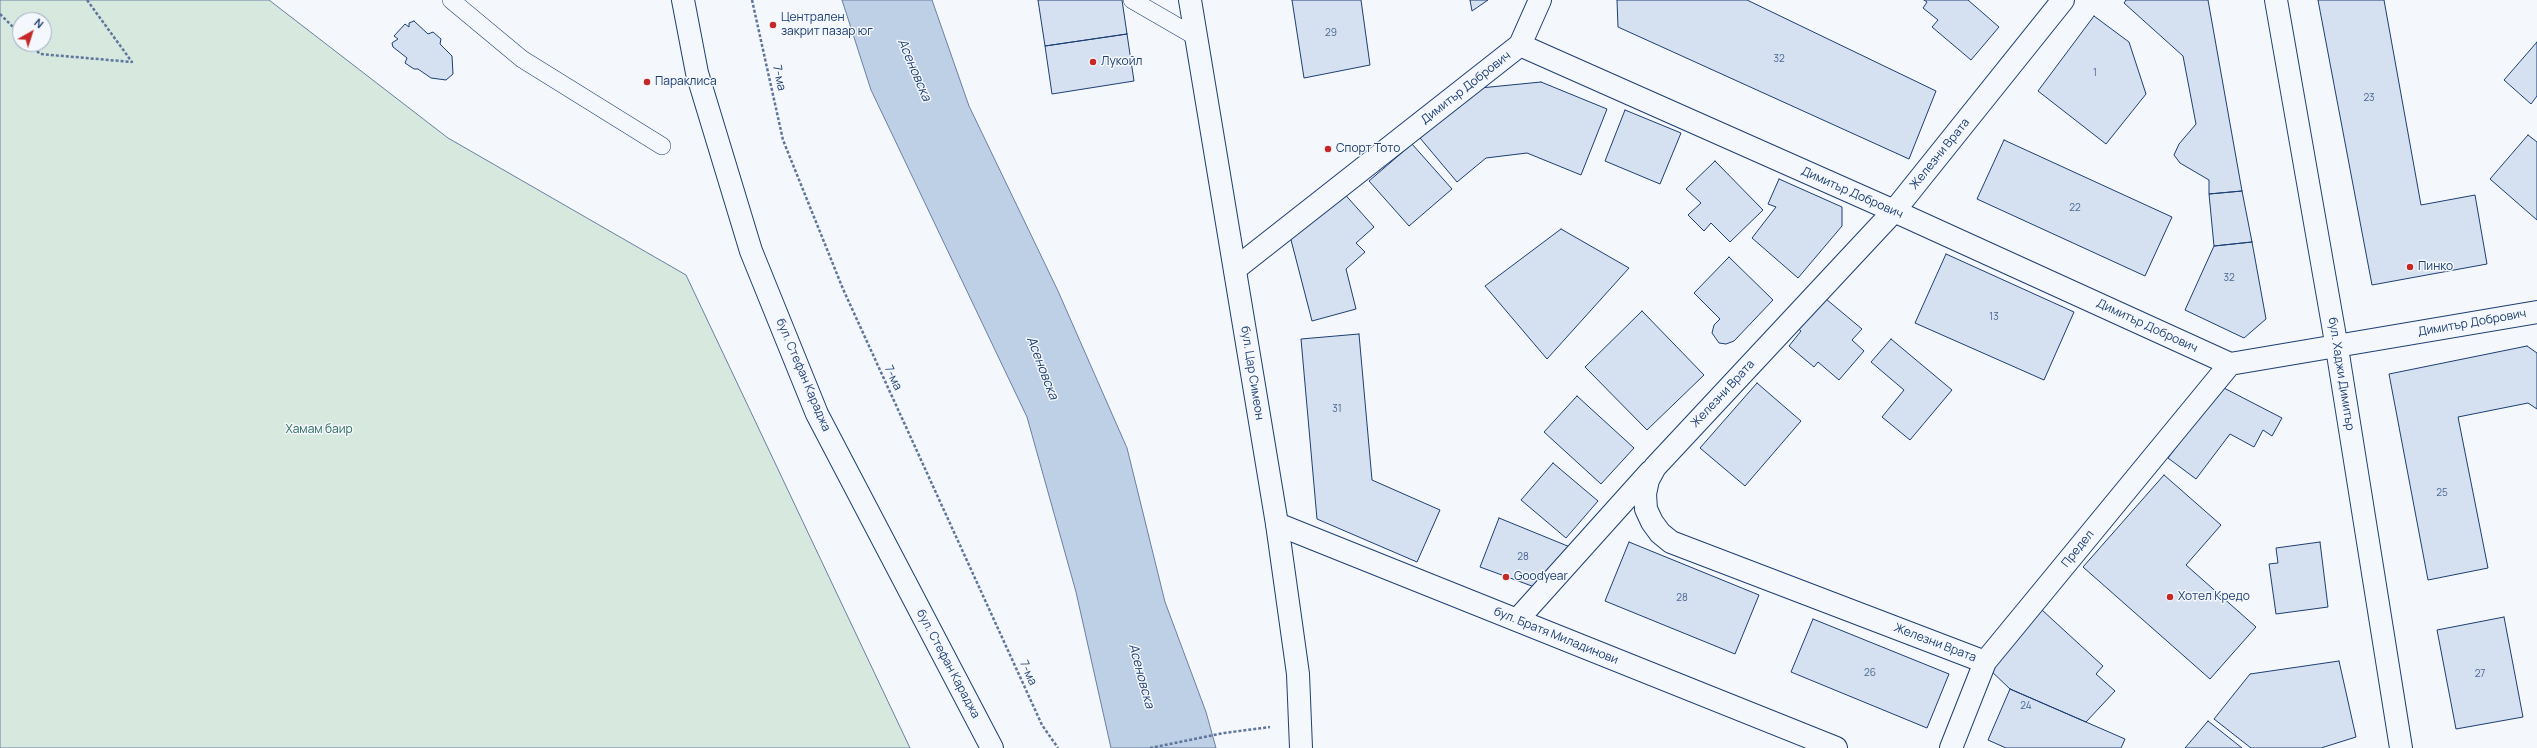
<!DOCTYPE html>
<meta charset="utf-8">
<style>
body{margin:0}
#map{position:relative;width:2537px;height:748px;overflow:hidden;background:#f4f7fb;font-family:Manrope,sans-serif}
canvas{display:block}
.north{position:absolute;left:12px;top:12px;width:40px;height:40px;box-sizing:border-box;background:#f4f7fb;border:1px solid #9eadc5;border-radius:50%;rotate:39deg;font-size:11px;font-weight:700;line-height:16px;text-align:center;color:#1d3f73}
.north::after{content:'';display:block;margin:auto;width:14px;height:18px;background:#c62828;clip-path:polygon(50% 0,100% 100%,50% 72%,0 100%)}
</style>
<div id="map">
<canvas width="2537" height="748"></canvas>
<div class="north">N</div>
</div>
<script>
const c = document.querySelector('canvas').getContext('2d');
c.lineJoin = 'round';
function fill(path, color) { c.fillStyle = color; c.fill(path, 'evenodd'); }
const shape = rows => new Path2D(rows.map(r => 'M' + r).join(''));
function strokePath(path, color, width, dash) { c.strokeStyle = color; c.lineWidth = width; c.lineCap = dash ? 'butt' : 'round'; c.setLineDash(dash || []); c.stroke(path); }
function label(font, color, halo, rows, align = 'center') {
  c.font = font + ' Manrope,sans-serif'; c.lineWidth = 3; c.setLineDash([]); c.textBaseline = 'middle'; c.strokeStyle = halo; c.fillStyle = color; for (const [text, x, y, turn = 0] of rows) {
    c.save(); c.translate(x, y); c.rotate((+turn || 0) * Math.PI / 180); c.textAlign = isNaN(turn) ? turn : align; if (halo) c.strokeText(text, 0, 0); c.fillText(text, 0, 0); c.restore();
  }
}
const green = shape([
 [0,0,269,0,448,138,686,275,910,748,0,748,0,0],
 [20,20,44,20,44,44,20,44,20,20]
]);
fill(green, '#d7e8df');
strokePath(green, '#687fa3', 1);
const water = shape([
 [842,0,932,0,969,106,1058,291,1127,448,1165,602,1206,712,1216,748,1111,748,1076,592,1027,417,871,90,842,0]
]);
fill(water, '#bed0e5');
strokePath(water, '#687fa3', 1);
const building = shape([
 [1038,0,1122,0,1127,34,1045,46,1038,0],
 [1292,0,1361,0,1370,65,1304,78,1292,0],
 [1470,0,1488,0,1472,11,1470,0],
 [1617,0,1747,0,1936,91,1909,159,1618,27,1617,0],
 [1924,0,1968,0,1999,27,1971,60,1932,27,1938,20,1923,8,1927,2,1924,0],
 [2126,0,2208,0,2242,191,2209,194,2209,180,2180,163,2174,155,2179,144,2196,124,2183,56,2124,3,2126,0],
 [2318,0,2384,0,2421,205,2475,195,2487,264,2372,285,2318,0],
 [2094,16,2129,42,2146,94,2106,144,2038,91,2094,16],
 [414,21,428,34,433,32,441,39,440,44,452,56,453,74,446,80,431,78,418,69,414,69,405,63,407,58,393,47,392,43,398,39,394,36,405,24,409,27,409,23,414,21],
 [1127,34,1134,81,1052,94,1045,46,1127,34],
 [2537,42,2537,96,2531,104,2504,80,2537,42],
 [1541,82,1607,109,1581,175,1527,153,1486,158,1457,182,1420,138,1480,88,1541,82],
 [1625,110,1681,133,1660,184,1605,161,1625,110],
 [2528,135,2537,142,2537,220,2490,179,2528,135],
 [2004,140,2172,217,2145,276,1977,199,2004,140],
 [1412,144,1452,189,1409,226,1369,181,1412,144],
 [1715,161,1763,210,1730,242,1711,223,1704,231,1688,215,1701,203,1686,189,1715,161],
 [1779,179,1842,207,1842,226,1798,278,1752,238,1776,207,1768,204,1779,179],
 [1341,190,1374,227,1356,243,1365,252,1346,269,1356,309,1312,321,1290,236,1341,190],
 [2242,191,2252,242,2214,246,2209,194,2242,191],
 [1561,229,1629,268,1547,359,1485,286,1561,229],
 [2252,242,2266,319,2244,338,2185,310,2214,246,2252,242],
 [1946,254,2074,312,2044,380,1915,323,1946,254],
 [1729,257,1773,300,1734,341,1726,344,1719,343,1712,333,1714,325,1720,319,1694,293,1729,257],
 [1826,299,1862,329,1852,340,1864,351,1839,380,1818,362,1814,367,1789,346,1801,331,1795,326,1808,311,1812,315,1826,299],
 [1642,311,1704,375,1647,430,1585,367,1642,311],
 [1359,334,1372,480,1440,510,1417,562,1317,519,1301,339,1359,334],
 [1891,339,1952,390,1910,440,1882,417,1904,390,1871,362,1891,339],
 [2527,346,2537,353,2537,409,2528,403,2458,417,2488,568,2428,580,2389,374,2527,346],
 [1757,383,1801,421,1745,486,1700,448,1757,383],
 [2222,387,2282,418,2272,436,2263,430,2254,447,2230,434,2196,479,2168,458,2222,387],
 [1577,396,1634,448,1601,484,1544,432,1577,396],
 [1553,463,1598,501,1566,538,1521,500,1553,463],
 [2164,475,2221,525,2186,565,2256,627,2210,679,2083,567,2164,475],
 [1499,518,1570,547,1540,589,1480,567,1499,518],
 [1629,542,1759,595,1735,654,1605,601,1629,542],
 [2320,542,2328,607,2276,614,2269,564,2278,563,2276,548,2320,542],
 [2042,610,2103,666,2096,674,2115,691,2086,722,2010,689,1988,668,2042,610],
 [2504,617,2523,717,2456,729,2437,630,2504,617],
 [1813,619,1949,674,1927,728,1791,672,1813,619],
 [2339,661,2356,737,2321,748,2251,748,2214,719,2250,674,2339,661],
 [2010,689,2125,739,2121,748,2006,748,1988,740,2010,689],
 [2208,721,2242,748,2185,748,2208,721]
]);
fill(building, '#d5e0f0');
strokePath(building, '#1d3f73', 1);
const lane = shape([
 [451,0,522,59,662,146],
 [1132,0,1196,37]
]);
const street = shape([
 [1520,45,1894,211,2230,364,2537,312],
 [1235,269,1520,45,1540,0],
 [1277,524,1836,748],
 [1517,620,1650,472],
 [1985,662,1671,542,1660,533,1652,522,1646,509,1645,494,1648,480,1655,467,1894,211,2063,0],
 [1951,748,1985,662,2230,364]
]);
const secondary = shape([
 [683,0,697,73,751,251,817,414,992,748],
 [1190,0,1277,524,1298,674,1301,748],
 [2276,0,2337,348,2401,748]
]);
strokePath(lane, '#1d3f73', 18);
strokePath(street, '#1d3f73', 24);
strokePath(secondary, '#1d3f73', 24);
strokePath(shape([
 [752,0,783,140,843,289,1042,725,1058,748],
 [0,14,20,34],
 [30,44,40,54,132,62,87,0],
 [1150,748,1224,733,1270,727]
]), '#5e769c', 2.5, [3, 2]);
strokePath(lane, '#f4f7fb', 17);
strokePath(street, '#f4f7fb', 22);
strokePath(secondary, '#f4f7fb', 22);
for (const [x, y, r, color] of [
 [773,25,4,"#c62828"],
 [1093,62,4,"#c62828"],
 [647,82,4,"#c62828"],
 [1328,149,4,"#c62828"],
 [2410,267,4,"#c62828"],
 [1506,577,4,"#c62828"],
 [2170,597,4,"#c62828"]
]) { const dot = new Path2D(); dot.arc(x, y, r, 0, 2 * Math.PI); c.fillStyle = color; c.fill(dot); strokePath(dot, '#f4f7fb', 1.5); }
label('10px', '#4b6792', null, [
 ["29",1331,33],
 ["32",1779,59],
 ["1",2095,73],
 ["23",2369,98],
 ["22",2075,208],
 ["32",2229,278],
 ["13",1994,317],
 ["31",1337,409],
 ["25",2442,493],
 ["28",1523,557],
 ["28",1682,598],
 ["26",1870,673],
 ["27",2480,674],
 ["24",2026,706]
]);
label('12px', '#1d3f73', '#f4f7fb', [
 ["Централен",781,18],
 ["закрит пазар юг",781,32],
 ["Лукойл",1101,62],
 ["Параклиса",655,82],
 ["Спорт Тото",1336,149],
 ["Пинко",2418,267],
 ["Goodyear",1514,577],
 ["Хотел Кредо",2178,597]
], 'left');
label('12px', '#1d3f73', '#f4f7fb', [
 ["7-ма",779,78,78],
 ["Димитър Добрович",1466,88,-38],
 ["Железни Врата",1940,154,-51],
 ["Димитър Добрович",1852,193,24],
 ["Димитър Добрович",2472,323,-10],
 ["Димитър Добрович",2147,326,25],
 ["бул. Цар Симеон",1252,373,81],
 ["бул. Хаджи Димитър",2341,374,81],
 ["бул. Стефан Караджа",803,375,67],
 ["7-ма",893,378,65],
 ["Железни Врата",1723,394,-47],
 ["Предел",2078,549,-51],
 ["бул. Братя Миладинови",1556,636,22],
 ["Железни Врата",1935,643,21],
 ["бул. Стефан Караджа",948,664,62],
 ["7-ма",1028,673,66]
]);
label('12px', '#2c6c60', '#f4f7fb', [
 ["Хамам баир",319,430]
]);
label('italic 13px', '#1d3f73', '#f4f7fb', [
 ["Асеновска",914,70,67],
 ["Асеновска",1042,368,69],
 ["Асеновска",1141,676,75]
]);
</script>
